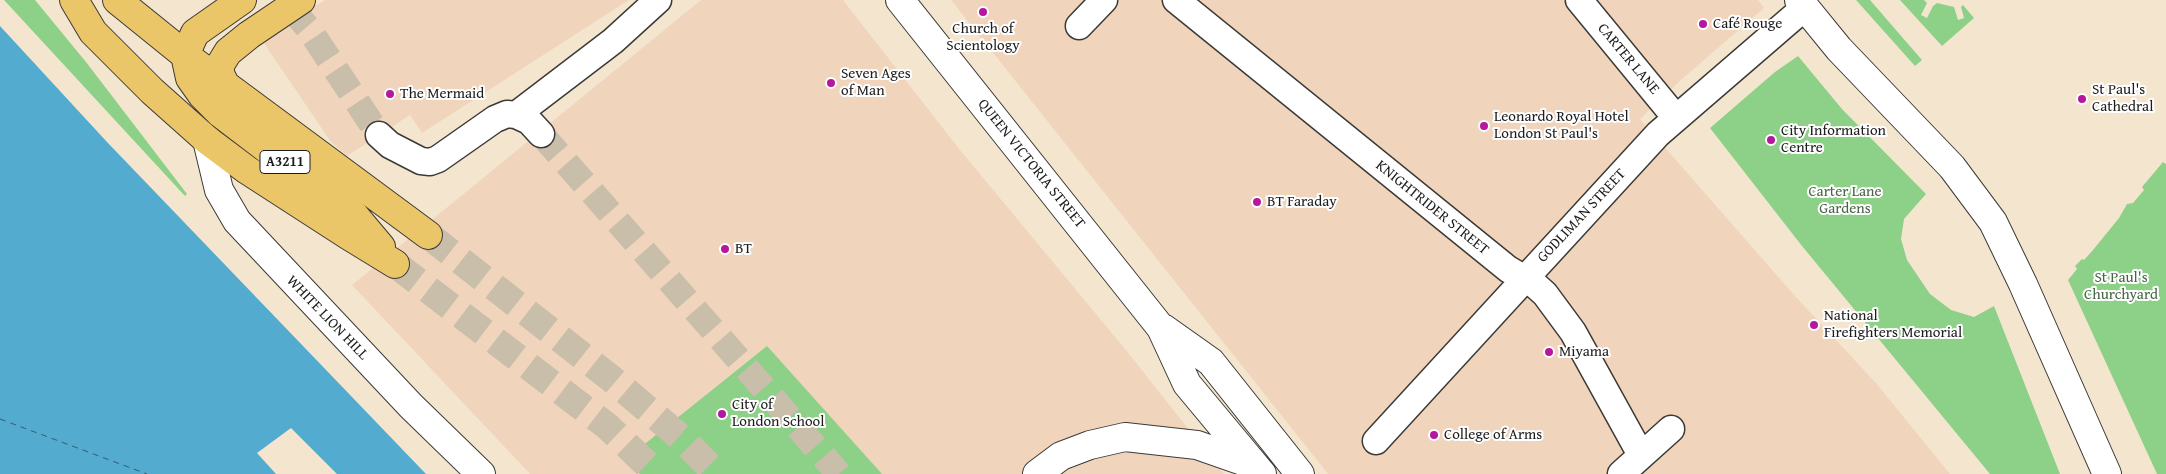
<!DOCTYPE html>
<meta charset="utf-8">
<style>
body{margin:0}
canvas{display:block;background:#f4e6ce}
</style>
<canvas width="2166" height="474"></canvas>
<script>
const c = document.querySelector('canvas').getContext('2d');
c.lineJoin = 'round';
function fill(path, color) { c.fillStyle = color; c.fill(path, 'evenodd'); }
const shape = rows => new Path2D(rows.map(r => 'M' + r).join(''));
function strokePath(path, color, width, dash) { c.strokeStyle = color; c.lineWidth = width; c.lineCap = dash ? 'butt' : 'round'; c.setLineDash(dash || []); c.stroke(path); }
function label(font, color, halo, rows, align = 'center') {
  c.font = font + ' "Gentium Book Plus",serif'; c.lineWidth = 4; c.setLineDash([]); c.textBaseline = 'middle'; c.strokeStyle = halo; c.fillStyle = color; for (const [text, x, y, turn = 0] of rows) {
    c.save(); c.translate(x, y); c.rotate((+turn || 0) * Math.PI / 180); c.textAlign = isNaN(turn) ? turn : align; if (halo) c.strokeText(text, 0, 0); c.fillText(text, 0, 0); c.restore();
  }
}
fill(shape([
 [325,0,629,0,422,133,410,115,347,156,331,142,261,39],
 [701,0,843,0,960,150,1126,350,1224,474,530,474,352,285],
 [951,0,1758,0,1764,8,1681,80,1640,119,1795,296,1876,383,1950,474,1328,474]
]), '#f0d5bc');
fill(shape([
 [4,0,35,0,86,62,187,194,185,196],
 [1856,0,1870,0,1922,60,1915,66],
 [1900,0,1924,0,1927,3,1921,15,1927,18,1933,6,1937,3,1954,7,1958,20,1964,18,1961,7,1963,5,1974,18,1942,46],
 [1798,56,1842,109,1926,194,1904,219,1901,239,1907,260,1930,294,1951,310,1974,317,1994,306,2060,474,1990,474,1802,246,1710,128,1775,72],
 [2163,162,2166,164,2166,474,2157,474,2068,280,2077,269,2075,266,2082,259,2084,260,2093,250,2119,218,2127,204,2133,203,2144,190,2142,187],
 [767,346,882,474,640,474,633,467,636,451]
]), '#8dd088');
fill(shape([
 [0,26,107,142,426,474,0,474]
]), '#53abd0');
fill(shape([
 [291,428,337,474,276,474,257,453]
]), '#f4e6ce');
strokePath(shape([
 [0,419,147,474]
]), '#355c6d', 1, [6, 5]);
strokePath(shape([
 [290,7,309,29,379,135],
 [541,134,839,474]
]), '#c9beaa', 26, [26, 13]);
strokePath(shape([
 [428,235,613,380,680,437,717,474],
 [395,264,607,426,657,474]
]), '#c9beaa', 28, [28, 14]);
const minor = shape([
 [1176,0,1508,269,1535,285,1545,294,1573,332,1641,455],
 [1579,0,1676,118],
 [1079,26,1104,0],
 [516,115,613,41,658,0],
 [379,135,390,145,421,161,430,162,438,159,495,119,507,114,516,115,529,121,541,134],
 [1376,441,1658,134,1804,8],
 [1621,474,1671,429]
]);
const tertiary = shape([
 [900,0,1161,328,1187,384,1262,474],
 [1799,0,1839,49,1952,167,1993,222,2023,284,2107,474],
 [207,140,219,190,237,221,411,406,481,474],
 [1163,328,1211,362,1300,474],
 [1037,474,1061,456,1090,445,1125,437,1197,445,1254,465]
]);
const primary = shape([
 [74,0,93,32,152,91,207,140,247,170,346,234,395,264],
 [117,0,185,55,428,235],
 [185,55,190,78,202,95,220,113,355,216,381,247],
 [185,55,195,33,242,0],
 [226,86,220,74,220,65,228,52,249,35,301,0]
]);
strokePath(minor, '#3c3a37', 29);
strokePath(tertiary, '#3c3a37', 30);
strokePath(primary, '#3c3a37', 30);
strokePath(minor, '#fff', 26);
strokePath(tertiary, '#fff', 28);
strokePath(primary, '#ebc669', 28);
for (const [x, y, r, color] of [
 [983,12,5,"#b5179e"],
 [1703,24,5,"#b5179e"],
 [831,83,5,"#b5179e"],
 [390,94,5,"#b5179e"],
 [2082,99,5,"#b5179e"],
 [1484,126,5,"#b5179e"],
 [1771,140,5,"#b5179e"],
 [1257,202,5,"#b5179e"],
 [725,249,5,"#b5179e"],
 [1814,325,5,"#b5179e"],
 [1549,352,5,"#b5179e"],
 [722,414,5,"#b5179e"],
 [1434,435,5,"#b5179e"]
]) { const dot = new Path2D(); dot.arc(x, y, r, 0, 2 * Math.PI); c.fillStyle = color; c.fill(dot); strokePath(dot, '#fff', 2); }
for (const [x, y, w] of [
 [285,162,50]
]) { const box = new Path2D(); box.roundRect(x - w / 2, y - 11.5, w, 23, 4); c.fillStyle = '#fff'; c.fill(box); strokePath(box, '#1c1c1c', 1); }
label('bold 14px', '#1c1c1c', null, [
 ["A3211",285,162]
]);
label('15px', '#1c1c1c', '#fff', [
 ["Café Rouge",1713,24],
 ["Church of",983,29,"center"],
 ["Scientology",983,46,"center"],
 ["Seven Ages",841,74],
 ["of Man",841,91],
 ["St Paul's",2092,90],
 ["Cathedral",2092,107],
 ["The Mermaid",400,94],
 ["Leonardo Royal Hotel",1494,117],
 ["London St Paul's",1494,134],
 ["City Information",1781,131],
 ["Centre",1781,148],
 ["BT Faraday",1267,202],
 ["BT",735,249],
 ["National",1824,316],
 ["Firefighters Memorial",1824,333],
 ["Miyama",1559,352],
 ["City of",732,405],
 ["London School",732,422],
 ["College of Arms",1444,435]
], 'left');
label('15px', '#1c1c1c', '#fff', [
 ["CARTER LANE",1628,59,50],
 ["QUEEN VICTORIA STREET",1031,164,51],
 ["KNIGHTRIDER STREET",1432,208,39],
 ["GODLIMAN STREET",1582,216,-47],
 ["WHITE LION HILL",327,318,46]
]);
label('15px', '#496447', '#fff', [
 ["Carter Lane",1845,192],
 ["Gardens",1845,209],
 ["St Paul's",2121,278],
 ["Churchyard",2121,295]
]);
</script>
